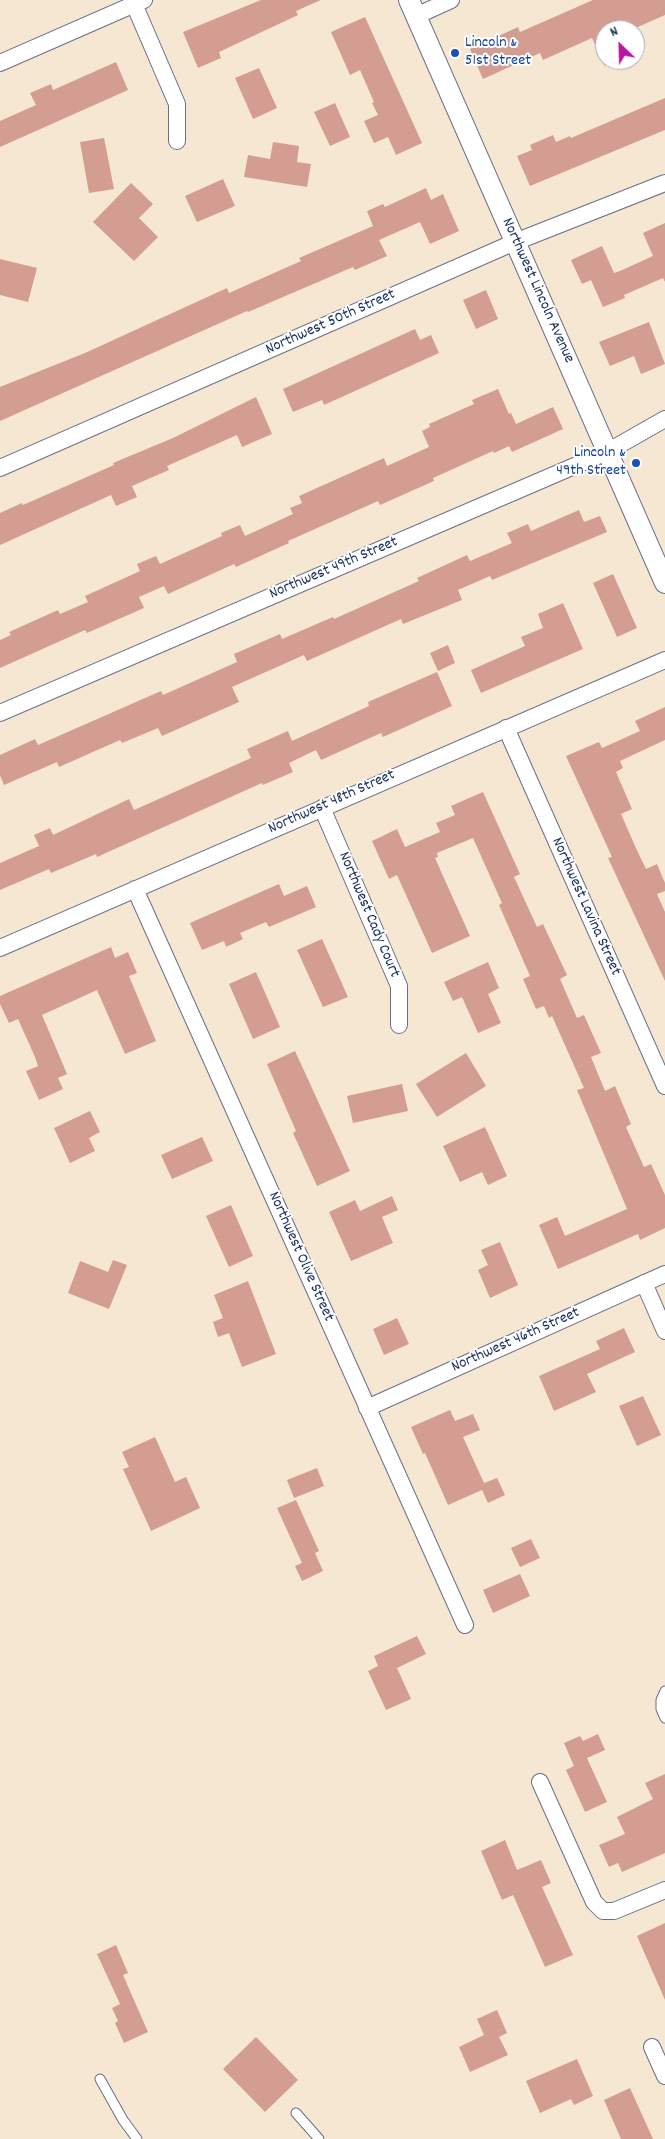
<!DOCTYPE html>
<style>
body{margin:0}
#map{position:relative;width:665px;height:2139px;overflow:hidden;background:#f6e7d2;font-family:Dekko,sans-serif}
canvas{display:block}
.north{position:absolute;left:595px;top:20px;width:50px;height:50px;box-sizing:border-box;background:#fff;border:1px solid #a4acbf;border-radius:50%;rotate:336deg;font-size:14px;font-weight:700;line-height:20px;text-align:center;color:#1b2f5e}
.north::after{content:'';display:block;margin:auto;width:18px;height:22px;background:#b5179e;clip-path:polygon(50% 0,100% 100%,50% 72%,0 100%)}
</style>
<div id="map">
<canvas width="665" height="2139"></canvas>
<div class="north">N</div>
</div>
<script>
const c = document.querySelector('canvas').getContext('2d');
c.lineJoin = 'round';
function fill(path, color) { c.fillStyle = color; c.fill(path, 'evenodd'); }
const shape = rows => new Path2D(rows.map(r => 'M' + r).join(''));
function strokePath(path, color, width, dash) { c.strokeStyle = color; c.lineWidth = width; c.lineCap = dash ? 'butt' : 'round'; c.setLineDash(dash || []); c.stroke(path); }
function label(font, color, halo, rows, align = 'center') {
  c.font = font + ' Dekko,sans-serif'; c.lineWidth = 4; c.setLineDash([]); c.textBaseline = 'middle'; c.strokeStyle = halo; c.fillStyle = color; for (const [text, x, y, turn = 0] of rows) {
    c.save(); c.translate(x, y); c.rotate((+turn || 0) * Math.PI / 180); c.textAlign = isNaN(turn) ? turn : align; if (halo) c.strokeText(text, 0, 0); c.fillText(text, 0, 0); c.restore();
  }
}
fill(shape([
 [261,0,321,0,296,11,298,15,219,52,221,58,198,68,183,32],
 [593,0,665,0,665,15,631,30,605,30,605,67,592,38,543,60,540,53,483,79,470,49,518,27,520,32],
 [365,17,422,143,396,155,388,137,374,143,364,121,378,115,372,103,374,102,360,70,350,75,331,32],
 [116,62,128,90,0,147,0,121,36,105,30,93,51,84,53,90],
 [259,68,277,108,253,119,235,78],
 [665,98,665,130,530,186,517,156,532,150,530,145,553,135,556,142,570,136,571,138],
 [335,103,350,137,330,146,314,112],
 [104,138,114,189,89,193,80,142],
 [273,142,299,146,297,162,311,164,307,187,244,177,248,155,270,159],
 [223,179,235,206,197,222,185,196],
 [131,183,153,204,139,218,158,237,134,261,93,222],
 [426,188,431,200,443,194,459,231,430,244,420,222,379,240,387,256,355,270,353,267,248,312,247,311,0,421,0,387,85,353,227,288,229,293,301,261,299,258,373,226,367,211,383,204,385,207],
 [665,223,665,282,663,278,624,295,625,298,603,307,591,280,582,284,571,260,602,246,614,273,620,271,653,256,643,233],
 [0,259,37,268,28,302,0,295],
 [486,290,498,319,476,329,463,300],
 [649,322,665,364,641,374,634,356,610,366,599,342],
 [415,329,420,340,431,335,439,353,324,405,322,400,293,412,283,389],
 [498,389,509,414,511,413,516,424,553,407,563,429,512,452,509,446,494,453,493,451,433,478,434,481,380,505,378,501,288,541,289,543,236,567,234,564,168,594,164,586,139,597,144,608,87,633,85,630,0,668,0,640,11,635,9,632,58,610,60,614,88,602,85,596,140,571,137,564,156,556,160,564,222,536,221,533,240,525,245,536,293,514,290,508,302,503,299,496,384,458,387,466,429,447,422,431,430,427,429,424,474,404,472,400],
 [256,397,272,434,242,447,237,435,167,466,169,470,132,486,137,497,116,506,111,495,0,545,0,513,22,503,23,505,114,465,113,463,173,438],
 [579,510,584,522,600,516,607,532,492,580,490,576,458,590,462,600,403,624,401,619,307,661,304,655,232,687,239,702,162,736,158,728,122,743,120,740,59,767,57,762,4,785,0,775,0,755,35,739,38,745,161,691,163,695,237,662,234,654,280,634,282,639,333,617,334,619,419,581,417,578,467,555,470,561,512,543,507,533,528,524,531,531],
 [613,574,637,628,617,637,593,583],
 [563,603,583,649,481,693,471,670,525,646,521,637,543,628,538,614],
 [448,645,455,663,438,671,430,653],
 [437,672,452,706,383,737,381,733,321,760,316,750,289,763,293,772,263,785,262,783,97,857,96,854,51,873,49,869,0,890,0,863,39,846,34,835,50,828,53,835,129,799,134,810,251,758,247,749,288,731,292,741,369,706,368,702],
 [665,707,665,740,620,761,623,768,616,772,632,809,621,814,635,846,646,869,657,864,665,883,665,891,657,894,665,912,665,981,608,858,612,857,566,756,599,742,602,748,640,731,635,721],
 [483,792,520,874,514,877,537,927,543,924,567,975,560,979,577,1018,584,1015,601,1053,591,1057,605,1091,615,1086,631,1124,626,1127,644,1167,651,1164,665,1195,665,1228,640,1240,638,1234,558,1269,539,1225,557,1217,565,1236,627,1209,577,1090,584,1088,552,1016,549,1018,544,1006,536,1009,523,979,530,976,499,905,502,903,473,838,437,853,438,857,435,858,470,936,432,953,397,875,389,879,372,841,397,829,405,847,440,832,436,823,455,815,451,806],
 [279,884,284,896,307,886,316,907,269,927,266,922,240,933,243,939,226,947,224,941,202,950,190,923],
 [322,939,348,997,323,1007,297,950],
 [111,947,115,958,128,952,137,973,129,976,156,1041,125,1054,97,990,42,1015,67,1074,58,1078,63,1089,39,1100,26,1071,38,1066,35,1057,18,1019,9,1023,0,1004,0,996],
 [488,962,499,988,488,994,501,1023,478,1033,462,997,453,1001,444,982],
 [256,972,280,1027,253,1039,229,984],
 [295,1051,350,1171,317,1186,293,1133,296,1131,267,1064],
 [466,1053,486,1086,437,1117,416,1084],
 [402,1084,408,1111,353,1123,347,1096],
 [90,1111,100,1132,89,1138,95,1151,70,1163,54,1128],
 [485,1127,507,1176,488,1185,482,1172,460,1182,443,1146],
 [202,1137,213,1161,172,1179,161,1155],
 [392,1196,398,1210,382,1217,393,1243,351,1261,329,1212,355,1200,360,1211],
 [231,1205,253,1256,229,1267,206,1216],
 [500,1242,518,1285,490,1298,478,1270,488,1265,481,1250],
 [113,1260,127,1265,109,1309,68,1293,80,1261,108,1272],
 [248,1281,276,1354,242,1367,229,1333,218,1337,213,1322,223,1318,214,1295],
 [397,1318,409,1344,384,1355,373,1329],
 [624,1328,635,1352,587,1374,596,1392,554,1411,539,1376,600,1349,596,1341],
 [643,1396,661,1435,637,1446,619,1406],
 [450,1410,455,1421,473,1414,480,1430,463,1437,484,1483,497,1478,505,1495,488,1503,482,1490,448,1505,425,1453,423,1454,411,1427],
 [155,1437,175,1482,186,1477,200,1508,151,1531,123,1469,129,1467,122,1452],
 [317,1468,324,1486,294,1498,287,1480],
 [296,1500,319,1551,315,1553,323,1571,302,1581,295,1566,302,1563,277,1508],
 [531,1539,540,1558,520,1567,511,1548],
 [520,1574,530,1596,493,1613,483,1590],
 [417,1636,426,1654,397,1668,411,1699,386,1710,368,1671,378,1666,374,1656],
 [598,1734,605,1750,587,1758,607,1802,585,1812,566,1770,574,1766,564,1743,580,1736,583,1741],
 [665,1774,665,1853,622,1872,618,1863,609,1867,599,1845,625,1834,617,1817,653,1799,645,1783],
 [505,1840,517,1870,541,1860,551,1883,542,1887,573,1955,545,1967,513,1895,502,1900,481,1851],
 [665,1923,665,2000,637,1936],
 [116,1945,128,1973,123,1975,148,2032,124,2043,115,2023,118,2021,112,2008,120,2004,97,1954],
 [497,2010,507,2033,499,2037,508,2055,470,2072,459,2047,484,2035,477,2019],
 [256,2037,298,2080,265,2112,223,2069],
 [577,2059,593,2096,574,2105,571,2099,540,2113,526,2081],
 [630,2088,653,2139,621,2139,604,2100]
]), '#d49d92');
const service = shape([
 [665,1691,661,1700,661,1709,665,1718],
 [100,2079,123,2120,137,2139],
 [296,2113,319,2139]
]);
const minor = shape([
 [134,4,177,104,177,141],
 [416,16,451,0],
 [0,63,144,0],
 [0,468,515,242,665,183],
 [0,713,607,452,665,419],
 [506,728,665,1086],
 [322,808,399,986,399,1025],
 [135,889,465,1625],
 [0,948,665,660],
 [644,1283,665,1331],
 [367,1408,665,1274],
 [540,1782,594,1902,603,1911,614,1911,665,1890],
 [652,2047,665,2076]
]);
const tertiary = shape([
 [409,0,665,583]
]);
strokePath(service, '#686f87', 11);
strokePath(minor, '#686f87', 18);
strokePath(tertiary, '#686f87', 22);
strokePath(service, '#fff', 9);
strokePath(minor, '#fff', 16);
strokePath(tertiary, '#fff', 20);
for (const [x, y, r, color] of [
 [455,53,5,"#1a4fb4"],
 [636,463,5,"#1a4fb4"]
]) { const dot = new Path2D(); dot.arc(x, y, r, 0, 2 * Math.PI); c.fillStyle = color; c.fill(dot); strokePath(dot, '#fff', 2); }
label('16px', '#164399', '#fff', [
 ["Lincoln &",465,44],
 ["51st Street",465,62],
 ["Lincoln &",626,454,"right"],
 ["49th Street",626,472,"right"]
], 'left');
label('16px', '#1b2f5e', '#fff', [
 ["Northwest Lincoln Avenue",537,291,66],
 ["Northwest 50th Street",331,323,-24],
 ["Northwest 49th Street",334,569,-23],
 ["Northwest 48th Street",332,803,-24],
 ["Northwest Lavina Street",585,907,66],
 ["Northwest Cady Court",368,915,67],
 ["Northwest Olive Street",300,1257,66],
 ["Northwest 46th Street",516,1341,-24]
]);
</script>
